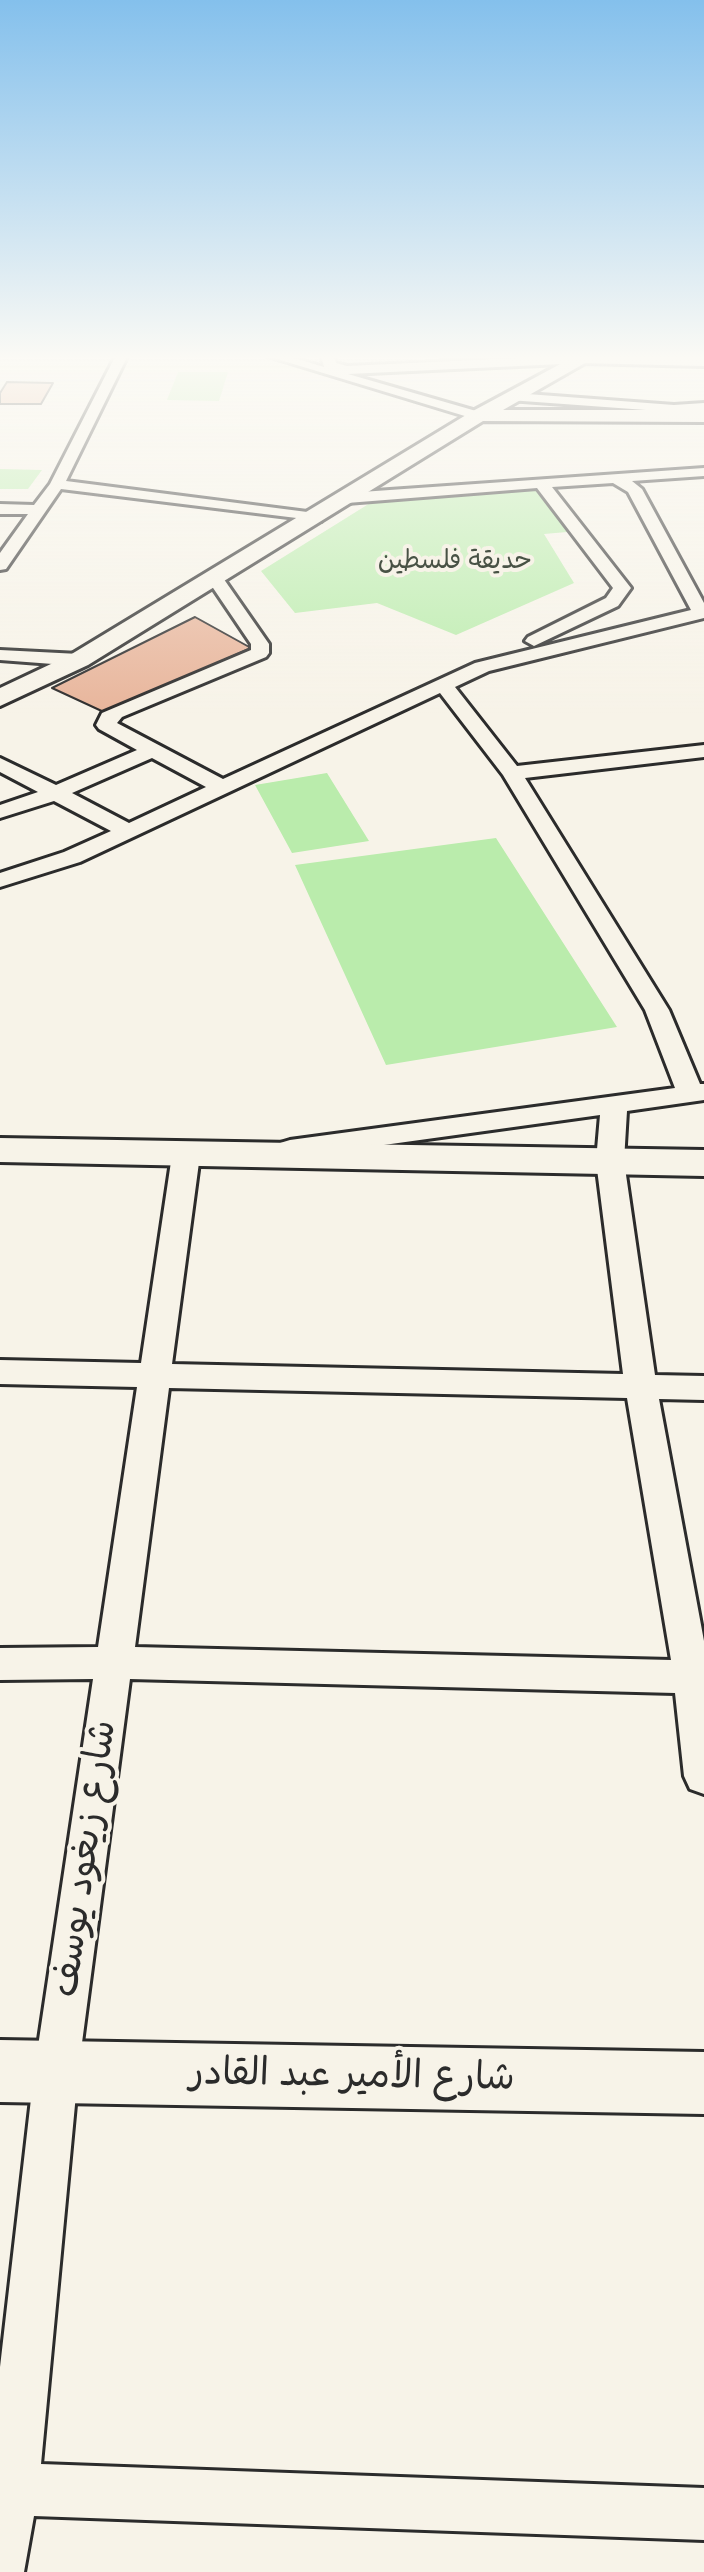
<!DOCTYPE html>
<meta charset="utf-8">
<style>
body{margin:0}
canvas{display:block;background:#f7f3e8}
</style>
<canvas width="704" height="2572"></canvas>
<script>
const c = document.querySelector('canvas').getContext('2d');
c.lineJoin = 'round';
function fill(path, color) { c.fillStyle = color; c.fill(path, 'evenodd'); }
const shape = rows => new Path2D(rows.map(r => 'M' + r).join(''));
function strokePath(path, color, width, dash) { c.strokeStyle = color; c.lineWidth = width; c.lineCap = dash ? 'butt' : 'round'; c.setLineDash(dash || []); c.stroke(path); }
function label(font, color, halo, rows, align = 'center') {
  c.font = font + ' Mynerve,"Playpen Sans Arabic",sans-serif'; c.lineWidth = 8; c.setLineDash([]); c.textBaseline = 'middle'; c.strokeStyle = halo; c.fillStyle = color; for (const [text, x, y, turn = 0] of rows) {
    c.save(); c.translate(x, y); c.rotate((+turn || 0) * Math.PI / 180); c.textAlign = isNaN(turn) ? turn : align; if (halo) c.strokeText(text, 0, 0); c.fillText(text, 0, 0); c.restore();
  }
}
fill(shape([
 [178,372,228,372,219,401,167,400],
 [0,469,42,470,28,489,0,489],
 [537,488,567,532,544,534,574,583,456,635,377,603,295,613,261,571,375,500],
 [327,773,369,841,292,853,255,785],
 [496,838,617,1027,386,1065,295,865]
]), '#baecac');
const building = shape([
 [7,382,53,383,41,404,0,404,0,393,7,382],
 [195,617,251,648,106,713,52,688,195,617]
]);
fill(building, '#e8b59b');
strokePath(building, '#2b2b2b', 2);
const street = shape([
 [116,355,128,355,66,481,315,513,321,515,321,521,61,489,6,569,0,570,0,553,28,514,0,514,0,504,34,505,50,484,116,355],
 [264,355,284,355,324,367,321,355,333,355,336,363,347,366,582,355,704,358,704,366,582,363,348,374,483,413,485,416,478,420,264,355],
 [514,393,674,405,704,403,704,411,653,414,646,410,509,400,507,397,514,393],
 [704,468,704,476,632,481,642,489,704,603,704,618,489,671,455,687,517,766,704,745,704,757,525,778,669,1010,700,1084,704,1084,704,1100,627,1111,624,1161,655,1375,704,1376,704,1400,659,1399,704,1641,704,1794,690,1789,684,1776,675,1693,130,1679,78,2073,41,2464,704,2488,704,2540,34,2516,24,2572,0,2572,0,2367,34,2073,93,1679,0,1680,0,1648,98,1647,137,1387,0,1384,0,1360,141,1363,172,1155,176,1149,186,1146,196,1149,200,1155,172,1364,623,1374,596,1161,600,1115,290,1158,280,1155,276,1149,280,1143,290,1140,675,1088,645,1010,503,775,440,693,80,862,0,887,0,873,64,852,111,831,54,801,0,818,0,805,38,792,0,772,0,758,56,785,137,750,99,729,96,725,102,713,251,650,251,644,207,579,215,574,221,575,269,644,269,653,266,657,122,717,117,723,223,779,475,663,691,610,628,492,613,483,552,487,631,588,618,606,534,646,525,641,528,637,606,598,613,588,537,488,347,503,339,498,347,493,704,468],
 [152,758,206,787,129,823,72,793,152,758],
 [169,1388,627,1398,671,1660,135,1647,169,1388],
 [0,650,79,654,88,660,79,666,0,660,0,650]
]);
const secondary = shape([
 [577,355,599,355,503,410,704,410,704,422,483,421,88,665,0,706,0,688,70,655,471,412,577,355],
 [0,1138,704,1150,704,1176,0,1162,0,1138],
 [0,2040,704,2052,704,2114,0,2102,0,2040]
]);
strokePath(street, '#2b2b2b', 6);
strokePath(secondary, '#2b2b2b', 6);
fill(street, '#f7f3e8');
fill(secondary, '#f7f3e8');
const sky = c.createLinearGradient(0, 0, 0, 715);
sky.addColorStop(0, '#84c0ec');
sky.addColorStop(0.5, '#fbfaf5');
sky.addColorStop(1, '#fbfaf500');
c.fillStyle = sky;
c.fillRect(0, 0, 704, 715);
label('26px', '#485245', '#f7f3e8', [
 ["حديقة فلسطين",455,563]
]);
label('38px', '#2b2b2b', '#f7f3e8', [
 ["شارع زيغود يوسف",87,1859,-82],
 ["شارع الأمير عبد القادر",352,2078,1]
]);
</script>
